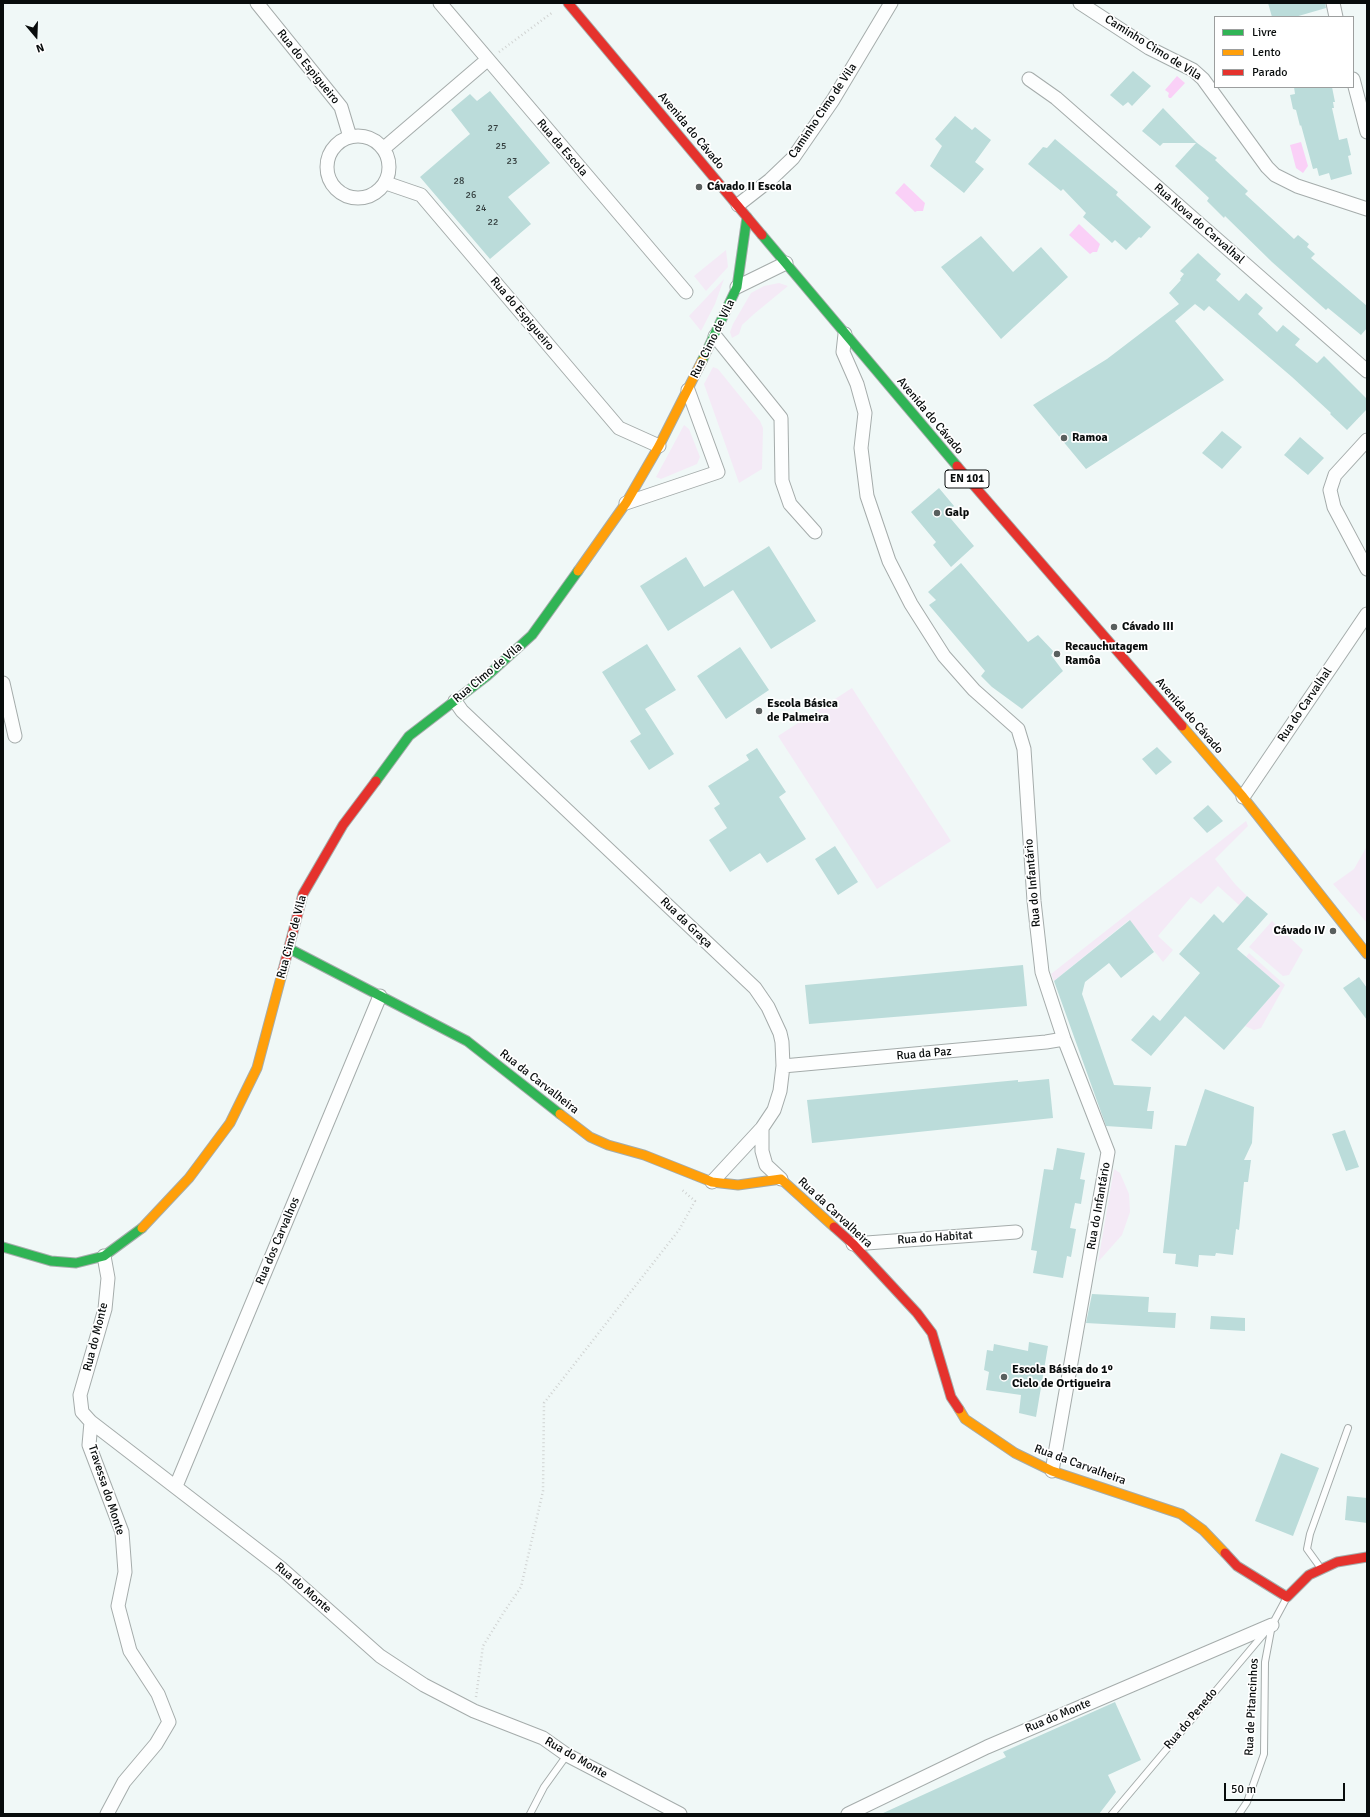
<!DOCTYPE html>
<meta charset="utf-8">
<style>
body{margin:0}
#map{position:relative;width:1370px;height:1817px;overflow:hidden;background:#f0f8f7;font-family:Signika,sans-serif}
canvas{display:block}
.frame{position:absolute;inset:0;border:4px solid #080c0c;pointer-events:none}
.legend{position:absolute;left:1214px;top:16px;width:140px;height:72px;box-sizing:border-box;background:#fff;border:1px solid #9c9e9e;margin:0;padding:5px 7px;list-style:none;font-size:12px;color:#080c0c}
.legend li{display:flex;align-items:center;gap:8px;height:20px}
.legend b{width:20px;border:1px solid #9c9e9e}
.north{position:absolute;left:16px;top:16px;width:40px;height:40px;-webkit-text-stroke:3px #fff;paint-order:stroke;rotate:161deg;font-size:11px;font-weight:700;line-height:16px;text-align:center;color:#080c0c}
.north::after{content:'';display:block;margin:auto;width:14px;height:18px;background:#080c0c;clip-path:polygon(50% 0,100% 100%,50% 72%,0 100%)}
.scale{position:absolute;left:1224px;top:1783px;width:121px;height:18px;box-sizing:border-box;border:2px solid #080c0c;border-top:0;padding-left:5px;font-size:12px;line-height:14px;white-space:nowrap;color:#080c0c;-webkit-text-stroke:3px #fff;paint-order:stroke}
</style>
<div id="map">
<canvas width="1370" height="1817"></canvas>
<div class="frame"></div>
<ul class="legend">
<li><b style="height:5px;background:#30b455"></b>Livre</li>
<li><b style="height:5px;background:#ff9f0a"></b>Lento</li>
<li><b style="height:5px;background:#e5322d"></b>Parado</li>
</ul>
<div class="north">N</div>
<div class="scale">50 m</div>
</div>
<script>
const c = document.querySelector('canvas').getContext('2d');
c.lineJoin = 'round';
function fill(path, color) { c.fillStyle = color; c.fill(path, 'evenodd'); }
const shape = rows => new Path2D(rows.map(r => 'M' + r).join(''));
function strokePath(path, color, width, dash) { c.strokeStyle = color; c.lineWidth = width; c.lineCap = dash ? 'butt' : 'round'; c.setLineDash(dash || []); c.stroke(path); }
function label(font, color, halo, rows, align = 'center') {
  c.font = font + ' Signika,sans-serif'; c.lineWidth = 3.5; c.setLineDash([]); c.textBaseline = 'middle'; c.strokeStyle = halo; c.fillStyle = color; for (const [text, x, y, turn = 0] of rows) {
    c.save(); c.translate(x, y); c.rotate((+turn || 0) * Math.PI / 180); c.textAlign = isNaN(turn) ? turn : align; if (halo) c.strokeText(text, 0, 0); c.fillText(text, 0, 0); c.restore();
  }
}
fill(shape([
 [726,250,728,267,706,291,694,276],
 [724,279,715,304,701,331,689,316],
 [779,283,788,286,754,314,742,325,739,334,732,338,730,332,733,324,751,293,764,286],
 [713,367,718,369,760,421,763,428,762,469,739,483,704,384],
 [684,425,689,429,700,457,697,464,661,479,656,477],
 [852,688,951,841,877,889,778,736],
 [1246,821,1248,826,1215,859,1235,884,1247,896,1239,905,1218,886,1201,904,1191,897,1158,936,1173,950,1163,962,1129,920,1054,981,1051,974],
 [1367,846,1367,923,1333,884,1354,869],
 [1272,921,1303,950,1289,975,1283,976,1249,947],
 [1249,953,1285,985,1261,1028,1254,1030,1245,1026,1280,986,1246,957],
 [1114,1169,1120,1173,1129,1194,1130,1212,1122,1235,1098,1262]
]), '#f4eaf6');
fill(shape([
 [1177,76,1185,83,1171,98,1169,98,1168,96,1169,93,1165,90],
 [1301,142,1308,166,1303,173,1296,168,1290,145],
 [904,183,925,203,923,211,917,211,915,212,895,193],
 [1079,224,1100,244,1097,252,1093,252,1090,254,1069,235]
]), '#fad0f7');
fill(shape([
 [1268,3,1325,3,1326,8,1295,17,1272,17],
 [1133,71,1151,86,1132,106,1128,102,1123,106,1110,95],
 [1294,87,1332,87,1335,102,1333,102,1334,108,1332,108,1339,140,1347,138,1351,155,1348,156,1352,174,1331,180,1329,173,1319,176,1317,168,1313,169,1301,125,1300,126,1296,110,1293,109,1290,95,1295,94],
 [490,91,550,163,508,197,531,224,490,259,420,177,470,134,451,110,470,94,477,101],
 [1163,108,1196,142,1217,158,1215,160,1248,191,1245,194,1294,239,1298,235,1309,244,1307,247,1315,254,1311,258,1367,306,1367,328,1361,335,1328,308,1326,310,1272,262,1225,216,1224,218,1207,201,1209,198,1175,166,1196,143,1163,143,1160,146,1142,131],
 [955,116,972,130,975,127,991,140,975,162,984,169,964,193,930,166,942,146,935,139],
 [1055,139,1118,192,1116,195,1151,227,1141,238,1139,237,1126,250,1115,240,1112,243,1083,217,1086,213,1063,189,1061,191,1028,164,1043,147,1047,148],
 [981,236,1013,272,1041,247,1068,277,1001,339,941,267],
 [1198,253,1221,274,1216,280,1239,301,1246,293,1263,308,1258,314,1277,332,1283,325,1300,339,1295,345,1317,363,1324,356,1367,399,1367,409,1347,430,1330,414,1331,413,1292,377,1209,306,1204,311,1195,304,1175,321,1224,380,1086,469,1033,405,1107,359,1179,304,1169,293,1181,280,1180,279,1184,274,1180,271],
 [1222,431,1242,447,1222,469,1202,453],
 [1300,437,1324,458,1308,475,1284,455],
 [939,488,954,506,946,513,974,546,951,567,933,545,936,542,911,512],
 [769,546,816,621,771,649,733,590,668,631,640,586,686,557,704,587],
 [961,563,1028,642,1038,635,1054,652,1051,655,1063,671,1022,709,992,687,981,676,985,671,929,605,936,600,928,592],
 [647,644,676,690,645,709,674,754,649,770,630,741,641,734,602,672],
 [740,647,769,690,726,719,697,676],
 [1157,747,1172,762,1156,775,1142,759],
 [757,748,786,792,779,797,806,839,767,863,760,853,730,872,709,840,727,828,714,808,720,804,708,786,749,760,746,755],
 [1208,805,1223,821,1207,833,1193,818],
 [835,846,858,882,838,895,815,859],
 [1247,896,1268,914,1237,949,1280,986,1224,1050,1185,1016,1151,1056,1131,1040,1153,1015,1160,1021,1200,973,1179,954,1214,914,1223,923],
 [1130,920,1154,952,1121,978,1109,963,1085,982,1082,994,1114,1085,1151,1087,1147,1111,1154,1111,1152,1129,1106,1126,1054,981],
 [1023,965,1027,1006,809,1024,805,985],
 [1359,977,1367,988,1367,1020,1343,988],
 [1049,1079,1053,1118,812,1143,807,1100,1018,1080,1018,1082],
 [1205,1089,1254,1107,1252,1143,1244,1160,1251,1160,1248,1182,1244,1182,1239,1230,1236,1229,1233,1255,1216,1253,1215,1256,1199,1255,1198,1267,1175,1264,1176,1254,1163,1253,1175,1145,1186,1146],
 [1345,1130,1359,1167,1346,1171,1332,1134],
 [1057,1148,1085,1153,1080,1179,1085,1180,1081,1204,1075,1203,1070,1228,1076,1229,1071,1257,1067,1256,1063,1278,1033,1273,1037,1251,1031,1250,1044,1169,1053,1170],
 [1092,1294,1149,1297,1148,1312,1176,1313,1175,1328,1086,1323],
 [1211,1316,1245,1318,1245,1331,1210,1329],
 [1029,1342,1048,1346,1036,1417,1019,1413,1021,1395,986,1390,989,1372,984,1370,987,1350,993,1351,994,1344,1028,1351],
 [1281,1453,1319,1468,1293,1536,1255,1521],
 [1347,1496,1367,1498,1367,1523,1345,1520],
 [1115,1702,1141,1760,1108,1775,1116,1792,1099,1814,881,1814,1006,1757,1003,1752]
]), '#bbdcda');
const lane = shape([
 [1320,1567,1307,1549,1310,1534,1348,1428],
 [530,1814,544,1787,567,1755],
 [1112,1814,1267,1630],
 [1239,1814,1247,1802,1264,1754,1265,1662,1272,1625,1286,1599]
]);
const street = shape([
 [257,3,341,107,350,137],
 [440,3,686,292],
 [1080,3,1149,48,1193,70,1203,79,1267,167,1275,175,1297,186,1367,209],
 [1333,3,1336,17],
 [1029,79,1056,98,1367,371],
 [1353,79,1367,132],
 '327 167a31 31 0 1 1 62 0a31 31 0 1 1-62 0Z',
 [383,149,487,60],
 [386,183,421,195,619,428,659,446],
 [738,205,770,180,793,158,833,100,891,3],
 [737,287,786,263],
 [845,334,843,352,857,384,865,413,861,448,867,496,889,561,911,604,944,656,974,690,1018,729,1024,749,1034,901,1042,972,1064,1039,1108,1152,1052,1471],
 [715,336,781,418,782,481,790,504,815,532],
 [1367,440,1335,475,1330,490,1334,507,1367,569],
 [626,503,718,472,688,390],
 [3,683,15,736],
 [455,701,462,711,755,988,768,1007,780,1033,782,1042,783,1066,780,1091,774,1110,762,1128,712,1182],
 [1243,797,1367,614],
 [783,1066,1046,1042,1064,1039],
 [762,1128,762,1151,766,1165,781,1179],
 [853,1244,1016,1232],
 [104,1256,108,1278,105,1309,80,1395,82,1412,91,1422,282,1569,380,1656,424,1685,474,1711,543,1738,567,1755,680,1814],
 [91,1422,89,1445,122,1532,125,1572,118,1606,130,1651,158,1694,169,1722,156,1744,124,1782,107,1814],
 [176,1486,380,996],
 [848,1814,987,1747,1272,1625]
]);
const fast = shape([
 [762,235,957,466],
 [702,361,737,287,747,217],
 [376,781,409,736,487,676,532,635,578,571],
 [288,948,467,1041,560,1114],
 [3,1247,51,1261,76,1263,104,1256,142,1228]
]);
const slow = shape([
 [578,571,626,503,659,446,702,361],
 [1182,726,1243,797,1367,954],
 [560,1114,590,1137,608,1145,644,1155,712,1182,738,1185,781,1179,834,1227],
 [142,1228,189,1178,230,1123,257,1068,283,970],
 [959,1409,965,1419,1015,1453,1052,1471,1181,1514,1203,1530,1225,1553]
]);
const jam = shape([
 [568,3,762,235],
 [957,466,1182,726],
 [283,970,303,894,343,825,376,781],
 [834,1227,853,1244,917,1313,932,1333,951,1397,959,1409],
 [1225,1553,1237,1566,1287,1597,1309,1575,1337,1562,1367,1557]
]);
strokePath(lane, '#a5acab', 8);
strokePath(street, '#a5acab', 15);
strokePath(fast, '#a5acab', 11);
strokePath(slow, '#a5acab', 11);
strokePath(jam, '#a5acab', 11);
strokePath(shape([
 [499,52,553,12],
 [476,1697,483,1646,504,1612,521,1587,543,1491,544,1403,679,1230,695,1201,681,1189]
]), '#d0d3d2', 2.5, [1, 3]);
strokePath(lane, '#fdfefe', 6);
strokePath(street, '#fdfefe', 13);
strokePath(fast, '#30b455', 9);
strokePath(slow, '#ff9f0a', 9);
strokePath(jam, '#e5322d', 9);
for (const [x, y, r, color] of [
 [699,187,4,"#595f5e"],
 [1064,438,4,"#595f5e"],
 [937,513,4,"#595f5e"],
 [1114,627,4,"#595f5e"],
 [1057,654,4,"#595f5e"],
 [759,711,4,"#595f5e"],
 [1333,931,4,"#595f5e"],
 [1004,1377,4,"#595f5e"]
]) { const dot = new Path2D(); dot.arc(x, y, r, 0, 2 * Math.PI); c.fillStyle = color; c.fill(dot); strokePath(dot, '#fff', 1.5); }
label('10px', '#354040', null, [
 ["27",493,128],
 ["25",501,146],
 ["23",512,161],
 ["28",459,181],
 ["26",471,195],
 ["24",481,208],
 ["22",493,222]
]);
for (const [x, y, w] of [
 [967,479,44]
]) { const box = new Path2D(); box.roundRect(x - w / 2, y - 9, w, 18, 3); c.fillStyle = '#fff'; c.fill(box); strokePath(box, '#080c0c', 1); }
label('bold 11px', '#080c0c', null, [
 ["EN 101",967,479]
]);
label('12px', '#080c0c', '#fff', [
 ["Caminho Cimo de Vila",1153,48,32],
 ["Rua do Espigueiro",308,67,51],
 ["Caminho Cimo de Vila",823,111,-56],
 ["Avenida do Cávado",691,131,50],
 ["Rua da Escola",562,148,49],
 ["Rua Nova do Carvalhal",1199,224,41],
 ["Rua do Espigueiro",522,314,50],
 ["Rua Cimo de Vila",713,339,-64],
 ["Avenida do Cávado",930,416,50],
 ["Rua Cimo de Vila",488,673,-40],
 ["Rua do Carvalhal",1305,705,-56],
 ["Avenida do Cávado",1189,716,49],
 ["Rua do Infantário",1033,883,-95],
 ["Rua da Graça",686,923,44],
 ["Rua Cimo de Vila",292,937,-75],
 ["Rua da Paz",924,1054,-5],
 ["Rua da Carvalheira",539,1082,38],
 ["Rua do Infantário",1099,1206,-80],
 ["Rua da Carvalheira",835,1213,43],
 ["Rua do Habitat",935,1238,-4],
 ["Rua dos Carvalhos",278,1241,-67],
 ["Rua do Monte",96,1337,-76],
 ["Rua da Carvalheira",1080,1465,20],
 ["Travessa do Monte",106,1490,72],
 ["Rua do Monte",303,1588,41],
 ["Rua de Pitancinhos",1252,1707,-87],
 ["Rua do Monte",1058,1716,-23],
 ["Rua do Penedo",1191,1719,-50],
 ["Rua do Monte",576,1758,30]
]);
label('bold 12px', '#080c0c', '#fff', [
 ["Cávado II Escola",707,187],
 ["Ramoa",1072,438],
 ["Galp",945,513],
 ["Cávado III",1122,627],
 ["Recauchutagem",1065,647],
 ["Ramôa",1065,661],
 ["Escola Básica",767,704],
 ["de Palmeira",767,718],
 ["Cávado IV",1325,931,"right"],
 ["Escola Básica do 1º",1012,1370],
 ["Ciclo de Ortigueira",1012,1384]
], 'left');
</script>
